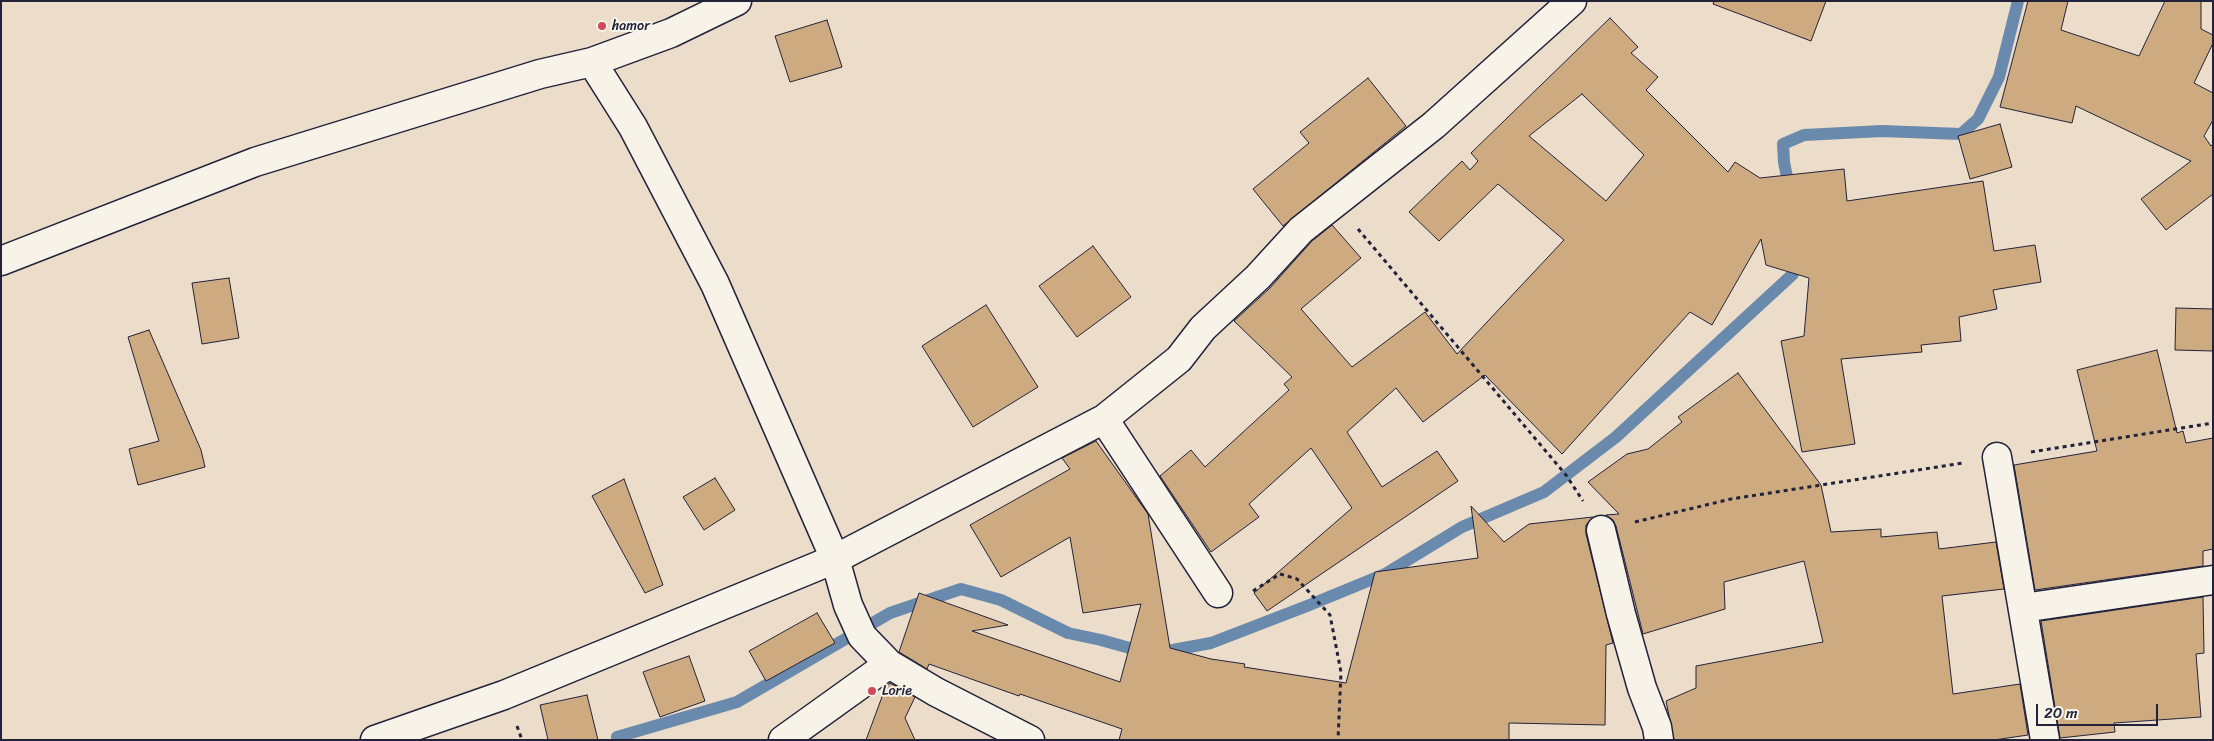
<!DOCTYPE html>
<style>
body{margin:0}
#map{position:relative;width:2214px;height:741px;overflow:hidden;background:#ebddc9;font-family:Sriracha,sans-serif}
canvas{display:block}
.frame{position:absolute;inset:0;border:2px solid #22223b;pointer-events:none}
.scale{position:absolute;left:2036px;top:704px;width:122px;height:22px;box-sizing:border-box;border:2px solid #22223b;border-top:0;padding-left:6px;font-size:15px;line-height:18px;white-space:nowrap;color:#22223b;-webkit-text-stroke:4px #f7f3e8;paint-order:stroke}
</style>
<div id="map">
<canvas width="2214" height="741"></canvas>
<div class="frame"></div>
<div class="scale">20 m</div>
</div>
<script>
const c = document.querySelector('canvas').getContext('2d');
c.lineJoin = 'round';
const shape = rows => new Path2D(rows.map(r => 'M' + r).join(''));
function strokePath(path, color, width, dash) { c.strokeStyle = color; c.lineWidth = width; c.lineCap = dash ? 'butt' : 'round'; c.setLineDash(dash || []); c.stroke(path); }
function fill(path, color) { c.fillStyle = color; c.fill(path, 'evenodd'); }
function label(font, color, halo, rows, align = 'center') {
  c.font = font + ' Sriracha,sans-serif'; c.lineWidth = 4; c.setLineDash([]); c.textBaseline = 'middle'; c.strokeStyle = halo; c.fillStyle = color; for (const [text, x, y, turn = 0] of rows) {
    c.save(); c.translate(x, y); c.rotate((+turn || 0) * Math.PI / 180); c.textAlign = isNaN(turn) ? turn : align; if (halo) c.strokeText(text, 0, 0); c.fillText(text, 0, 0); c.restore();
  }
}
strokePath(shape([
 [1790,192,1784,162,1783,144,1804,135,1882,131,1961,134,1978,119,1999,77,2018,1],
 [617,737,737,702,890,613,961,589,1001,600,1068,633,1101,640,1151,654,1211,643,1307,606,1385,574,1462,527,1544,492,1616,437,1793,274,1793,257]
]), '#698aac', 12);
const building = shape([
 [1714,1,1826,1,1811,41,1713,4,1714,1],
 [2028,1,2068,1,2061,30,2139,56,2165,1,2201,1,2201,29,2213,35,2213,43,2194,83,2213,93,2213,120,2204,136,2211,146,2213,144,2213,194,2166,230,2141,199,2191,161,2076,106,2072,123,2000,107,2028,1],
 [1610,18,1638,47,1631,53,1658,77,1646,90,1728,172,1735,162,1760,178,1844,169,1847,201,1983,181,1994,251,2035,245,2041,282,1993,290,1997,309,1959,317,1961,341,1921,345,1922,352,1841,359,1855,444,1802,452,1781,341,1804,336,1809,278,1766,265,1761,239,1712,325,1690,312,1562,454,1485,375,1423,422,1396,388,1347,432,1382,487,1437,451,1458,481,1267,611,1254,593,1352,508,1311,448,1249,504,1259,517,1211,552,1160,476,1191,450,1205,467,1289,390,1284,384,1292,377,1234,321,1270,288,1312,241,1332,225,1361,258,1301,309,1352,367,1425,312,1457,354,1564,240,1498,184,1439,241,1409,212,1462,161,1470,170,1478,161,1471,153,1610,18],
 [1582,94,1644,155,1606,201,1529,136,1582,94],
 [827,20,842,67,790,82,775,36,827,20],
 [1368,78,1406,126,1283,226,1253,189,1309,143,1300,132,1368,78],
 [2000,124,2012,167,1970,179,1958,136,2000,124],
 [1093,246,1131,297,1077,337,1039,286,1093,246],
 [229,278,239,338,202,344,192,283,229,278],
 [986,305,1038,387,973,427,922,346,986,305],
 [2176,308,2213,309,2213,351,2175,350,2176,308],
 [149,330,201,450,205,467,138,485,129,449,159,441,128,337,149,330],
 [2157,350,2177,433,2183,431,2186,443,2213,438,2213,549,2203,551,2203,566,2035,590,2014,465,2097,451,2077,370,2157,350],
 [1738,373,1821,485,1831,532,1881,529,1881,537,1937,532,1939,549,1996,542,2004,589,1942,596,1953,694,2020,684,2028,735,1994,740,1674,740,1666,701,1696,688,1696,666,1823,642,1804,561,1724,582,1725,609,1643,634,1616,526,1613,520,1606,515,1619,514,1588,482,1627,454,1648,449,1682,422,1678,417,1738,373],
 [1096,441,1148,514,1170,648,1211,659,1245,664,1244,667,1346,683,1375,572,1478,558,1471,506,1504,542,1529,524,1593,517,1586,525,1586,534,1613,643,1606,645,1605,725,1509,723,1509,740,1119,740,1122,729,1020,694,1019,696,929,664,927,669,899,652,919,593,1008,625,972,631,1120,682,1141,604,1083,613,1070,537,1001,577,970,525,1070,469,1062,458,1096,441],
 [715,478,735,510,704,530,683,497,715,478],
 [624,479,663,585,645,593,592,496,624,479],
 [2203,597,2204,653,2196,654,2201,717,2114,723,2115,732,2060,738,2041,621,2203,597],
 [817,613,835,643,766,681,749,651,817,613],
 [689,656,705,701,660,717,643,672,689,656],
 [890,683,915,697,905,718,915,740,866,740,886,686,890,683],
 [587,695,598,740,548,740,540,705,587,695]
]);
fill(building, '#ceaa80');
strokePath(building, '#22223b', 1);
const minor = shape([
 [592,62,671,33,737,1],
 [1,261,255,162,540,74,592,62,633,127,715,284,835,559,848,605,862,636,889,664,936,692,1030,740],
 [1104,419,1218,593],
 [1997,457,2045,740],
 [1601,530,1621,614,1642,688,1657,727,1659,740],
 [2023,608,2213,580],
 [375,740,504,695,835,559,1104,419,1179,359,1203,328,1258,277,1301,230,1434,125,1572,1],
 [783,740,889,664]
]);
strokePath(minor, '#22223b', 31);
strokePath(shape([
 [1358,229,1566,475,1583,501],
 [2031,452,2213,423],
 [1635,522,1731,499,1963,463],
 [1253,591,1280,574,1297,579,1330,615,1341,672,1338,740],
 [517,726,522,740]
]), '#22223b', 3, [4, 4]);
strokePath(minor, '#f7f3e8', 28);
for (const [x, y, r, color] of [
 [602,26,5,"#d1495b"],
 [872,691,5,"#d1495b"]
]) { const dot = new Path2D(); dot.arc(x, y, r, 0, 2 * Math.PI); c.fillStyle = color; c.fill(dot); strokePath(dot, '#f7f3e8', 2); }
label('14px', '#22223b', '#f7f3e8', [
 ["hamor",612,26],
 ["Lorie",882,691]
], 'left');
</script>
